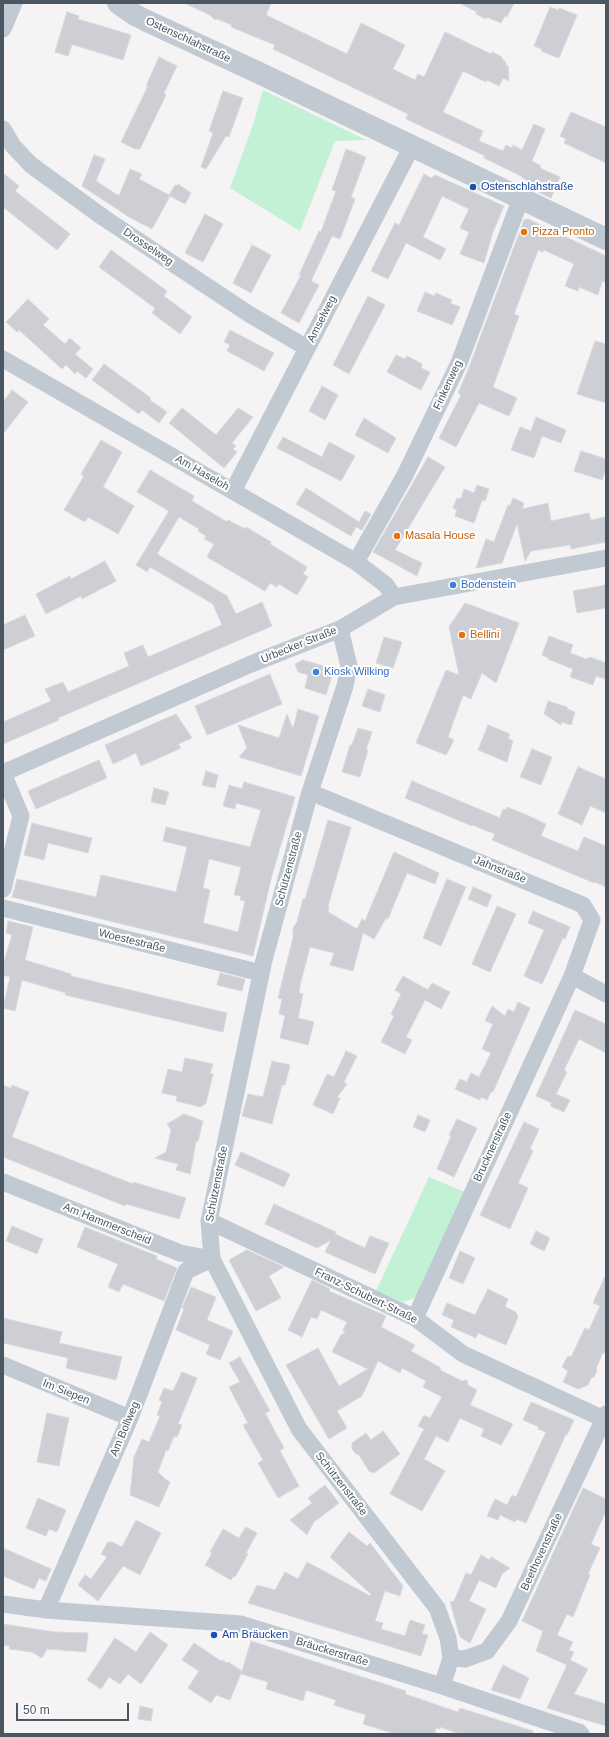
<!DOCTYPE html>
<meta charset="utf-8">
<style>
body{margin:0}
#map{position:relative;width:609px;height:1737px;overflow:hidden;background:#f5f3f3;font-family:Helvetica,sans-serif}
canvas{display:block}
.frame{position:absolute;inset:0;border:4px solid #4a5661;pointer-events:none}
.scale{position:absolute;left:16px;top:1703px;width:113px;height:18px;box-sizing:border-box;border:2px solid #4a5661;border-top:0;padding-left:5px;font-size:12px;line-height:14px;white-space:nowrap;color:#4a5661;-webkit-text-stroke:3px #fff;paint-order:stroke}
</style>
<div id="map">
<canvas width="609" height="1737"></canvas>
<div class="frame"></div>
<div class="scale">50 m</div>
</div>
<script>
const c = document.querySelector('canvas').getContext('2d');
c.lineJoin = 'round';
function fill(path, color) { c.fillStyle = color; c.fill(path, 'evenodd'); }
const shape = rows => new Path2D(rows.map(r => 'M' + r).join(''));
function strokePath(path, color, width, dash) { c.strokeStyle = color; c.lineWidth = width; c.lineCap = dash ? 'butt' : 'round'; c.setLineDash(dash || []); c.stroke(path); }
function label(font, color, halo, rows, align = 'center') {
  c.font = font + ' Helvetica,sans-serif'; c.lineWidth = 4; c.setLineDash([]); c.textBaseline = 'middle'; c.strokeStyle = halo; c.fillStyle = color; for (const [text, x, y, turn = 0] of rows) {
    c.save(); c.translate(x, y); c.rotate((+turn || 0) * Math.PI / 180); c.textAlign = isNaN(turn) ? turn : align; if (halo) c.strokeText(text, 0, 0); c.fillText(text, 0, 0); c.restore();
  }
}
fill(shape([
 [263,90,366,140,335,141,300,231,230,188,253,125],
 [429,1177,467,1193,419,1297,403,1302,376,1291]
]), '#c3f1d5');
const building = shape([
 [184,3,271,3,266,15,347,54,361,23,405,45,393,69,415,80,418,74,424,77,445,32,491,54,492,52,502,57,502,59,506,62,505,64,508,66,509,81,503,78,499,86,487,80,486,82,463,71,443,112,483,131,479,141,503,151,506,145,512,148,513,145,522,150,534,124,545,129,532,161,541,166,540,168,560,177,551,198,534,190,536,187,519,175,484,158,485,156,406,119,408,114,273,49,275,45,231,27,232,25,217,19,215,20,210,15,184,3],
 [459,3,514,3,507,17,505,16,501,23,487,17,486,19,476,14,477,12,459,3],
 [550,7,558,10,559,8,577,15,559,58,541,51,542,49,534,46,550,7],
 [67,12,79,16,78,19,131,35,123,60,74,45,72,45,68,56,55,52,67,12],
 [159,57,177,66,164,93,166,95,140,149,135,149,121,142,148,86,146,86,159,57],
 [223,91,243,98,229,137,226,136,206,169,201,167,213,133,209,131,223,91],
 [571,112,606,127,606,163,564,143,566,139,560,136,571,112],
 [346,149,366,157,351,197,355,199,340,239,332,236,311,281,319,285,299,323,281,313,301,275,299,275,319,231,321,232,336,191,332,190,346,149],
 [94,155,105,159,96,181,119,196,130,169,142,174,139,179,169,195,175,185,177,186,178,184,191,193,185,204,170,196,152,229,129,217,82,186,94,155],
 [3,173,19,186,15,191,70,234,57,250,3,207,3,173],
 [424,174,431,178,435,175,504,206,493,232,484,263,460,254,469,232,460,228,469,209,442,196,423,237,446,249,440,260,406,243,388,279,371,271,395,223,399,225,424,174],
 [205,214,223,224,203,262,185,253,205,214],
 [528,219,606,256,606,283,602,281,598,295,579,287,578,291,565,286,574,264,544,250,543,252,538,250,514,314,519,316,493,387,517,398,509,416,479,403,456,447,439,438,461,395,458,393,468,370,524,220,528,219],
 [252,245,271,255,251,293,233,283,252,245],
 [111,250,167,291,164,296,192,317,180,334,152,313,155,308,99,267,111,250],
 [425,292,434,296,436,293,452,300,450,303,460,307,452,325,417,311,425,292],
 [368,296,385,305,349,374,333,365,368,296],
 [28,299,49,319,43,325,65,344,70,338,81,348,75,354,93,369,86,378,77,371,75,374,66,365,62,369,19,330,17,332,6,322,28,299],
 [230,330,274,353,264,371,227,351,230,345,224,342,230,330],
 [595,341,606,344,606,403,577,394,595,341],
 [396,355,405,359,407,356,422,364,421,368,430,372,421,390,387,372,396,355],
 [104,364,151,398,150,400,167,412,159,423,142,410,139,414,92,380,104,364],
 [322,386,338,395,325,420,309,411,322,386],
 [12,390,28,402,3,434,3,402,12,390],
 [182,408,216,435,238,408,253,417,232,443,236,446,233,449,237,452,224,468,169,423,182,408],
 [536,417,566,430,561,443,542,436,534,458,511,450,520,427,531,431,536,417],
 [364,418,396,438,388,453,355,435,364,418],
 [283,437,322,457,329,442,355,456,341,481,277,448,283,437],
 [101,440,122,452,103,487,134,506,118,534,88,517,85,522,64,510,84,476,81,474,101,440],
 [581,451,606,459,606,469,602,480,574,471,581,451],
 [428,457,445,467,395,550,422,563,417,576,373,552,428,457],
 [150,470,194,496,192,501,227,522,228,520,245,529,246,527,271,542,270,544,307,567,303,574,308,577,297,595,279,584,277,587,270,583,265,591,207,557,214,544,204,539,206,536,198,531,199,529,179,517,157,554,227,596,236,614,262,602,272,626,58,718,59,720,3,744,3,722,51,701,45,689,63,682,68,692,129,666,124,653,143,645,148,657,222,625,213,604,150,567,147,572,136,565,169,511,137,492,150,470],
 [477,485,489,489,485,501,482,500,474,523,455,516,457,510,453,508,457,498,461,499,464,489,474,493,477,485],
 [306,488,359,522,365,511,371,514,362,530,356,527,351,536,296,504,306,488],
 [513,498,524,503,522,509,548,503,551,521,589,513,591,520,606,517,606,542,571,549,570,545,531,551,525,561,517,524,502,563,476,568,486,539,494,542,508,505,510,506,513,498],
 [105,561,116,581,82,599,81,596,46,614,36,594,70,576,71,579,105,561],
 [606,585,606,608,577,613,573,591,606,585],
 [465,603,519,623,496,683,482,673,471,699,463,695,448,737,454,740,446,755,416,743,446,670,459,675,449,627,465,603],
 [25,615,35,636,3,650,3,625,25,615],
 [549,636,573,645,570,653,586,659,590,657,606,663,606,679,596,676,593,685,570,677,573,669,548,659,549,658,542,655,549,636],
 [384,637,402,642,393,668,376,663,384,637],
 [303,660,334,669,326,695,305,688,308,675,298,672,295,664,303,660],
 [270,674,282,704,207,735,195,706,270,674],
 [368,689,385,695,380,712,362,706,368,689],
 [548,701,567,707,567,709,575,712,571,725,562,722,561,725,544,714,548,701],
 [298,709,319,716,301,776,239,757,247,748,238,725,279,738,287,714,293,729,298,709],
 [176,714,192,738,178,744,181,748,141,766,136,753,113,764,105,745,176,714],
 [488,725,510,734,508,738,513,741,507,762,478,750,488,725],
 [358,728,372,732,366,750,368,750,360,777,342,772,350,745,352,745,358,728],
 [532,749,552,757,541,785,520,777,532,749],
 [99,760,107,778,36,809,28,791,99,760],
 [578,767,606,779,606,813,590,806,582,825,558,814,578,767],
 [206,771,218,775,215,788,202,785,206,771],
 [412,781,500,818,503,809,506,810,507,807,529,816,546,824,541,836,578,851,584,837,606,846,606,887,595,882,594,883,492,840,495,834,472,825,472,826,405,798,412,781],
 [244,782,295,797,272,875,253,956,12,897,17,879,96,897,101,875,176,892,187,847,163,841,166,827,250,847,261,810,236,803,235,809,223,806,229,785,242,789,244,782],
 [209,859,241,867,234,895,241,896,240,900,245,901,238,932,203,923,210,890,203,888,209,859],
 [154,788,169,792,165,805,151,802,154,788],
 [328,820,351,827,328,906,329,907,328,912,357,929,362,919,365,921,394,852,439,873,435,884,407,873,388,919,386,918,374,939,363,933,353,971,330,965,334,953,310,947,301,981,299,993,303,994,298,1018,314,1022,308,1045,280,1038,285,1016,279,1014,282,999,278,998,293,938,293,928,297,922,303,899,305,899,328,820],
 [32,823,92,838,88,853,48,843,44,860,24,855,32,823],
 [447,879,466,887,441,946,423,938,447,879],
 [473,887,492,895,487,907,468,899,473,887],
 [497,906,516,914,490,972,472,964,497,906],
 [533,911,570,927,565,939,563,938,542,984,524,976,544,930,528,923,533,911],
 [8,921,33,927,25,960,71,974,71,976,227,1013,223,1032,65,995,66,993,22,980,15,1011,3,1008,10,977,3,975,3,965,12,935,6,933,8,921],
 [220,973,245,979,242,991,217,985,220,973],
 [403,976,428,990,432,983,450,992,441,1009,425,1000,406,1037,412,1040,405,1054,381,1042,394,1016,391,1014,401,994,395,990,403,976],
 [518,1002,530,1008,493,1092,491,1092,487,1100,481,1097,480,1100,455,1089,460,1079,467,1082,471,1073,479,1077,491,1053,482,1049,493,1024,485,1021,492,1006,505,1016,508,1009,514,1012,518,1002],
 [575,1010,606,1024,606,1053,579,1039,564,1070,567,1072,556,1094,570,1100,564,1112,550,1106,552,1103,536,1096,575,1010],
 [346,1051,357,1056,344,1082,347,1084,337,1097,340,1098,333,1114,313,1105,327,1074,334,1077,346,1051],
 [185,1058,213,1064,210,1073,213,1074,206,1103,201,1107,176,1101,177,1096,162,1093,168,1069,182,1072,185,1058],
 [272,1061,290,1065,285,1085,282,1085,272,1124,242,1116,248,1094,263,1097,272,1061],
 [3,1085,11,1088,12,1085,29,1092,12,1137,133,1184,133,1182,186,1198,179,1219,126,1204,125,1206,3,1157,3,1085],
 [184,1114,203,1121,198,1141,196,1142,190,1174,176,1170,178,1164,155,1158,166,1152,171,1130,167,1124,184,1114],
 [418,1115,430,1120,425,1132,413,1127,418,1115],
 [457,1119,477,1128,454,1177,437,1169,451,1136,449,1135,457,1119],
 [524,1122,539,1129,530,1149,533,1151,518,1183,528,1188,510,1229,480,1215,524,1122],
 [241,1152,290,1174,284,1187,235,1165,241,1152],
 [274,1204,336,1232,335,1234,365,1248,370,1236,389,1243,375,1274,325,1252,331,1240,317,1248,265,1224,274,1204],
 [12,1226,43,1239,37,1254,6,1241,12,1226],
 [85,1227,157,1256,156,1259,177,1268,164,1301,123,1284,119,1292,108,1287,118,1264,77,1247,85,1227],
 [536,1231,550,1238,544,1251,530,1244,536,1231],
 [247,1250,284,1267,269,1276,281,1298,256,1311,229,1260,247,1250],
 [460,1251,475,1258,463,1284,449,1278,460,1251],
 [606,1274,606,1352,602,1354,596,1369,597,1371,594,1377,591,1378,588,1385,578,1389,563,1382,568,1371,562,1367,568,1356,571,1357,585,1328,589,1330,600,1306,593,1303,606,1274],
 [312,1280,330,1289,329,1291,386,1316,381,1327,415,1345,411,1351,441,1368,440,1370,462,1381,467,1380,468,1385,477,1390,470,1405,513,1424,501,1445,481,1436,484,1429,460,1418,448,1442,436,1436,424,1459,445,1471,422,1511,390,1494,424,1429,418,1426,424,1415,430,1418,442,1397,423,1387,426,1381,402,1368,400,1373,378,1361,362,1396,337,1411,347,1428,329,1439,286,1365,318,1348,339,1386,368,1369,332,1352,341,1335,346,1332,343,1331,347,1322,321,1310,317,1319,311,1317,302,1337,288,1330,312,1280],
 [191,1287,216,1297,207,1320,233,1331,220,1360,206,1354,210,1345,176,1330,184,1309,182,1308,191,1287],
 [488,1289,508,1299,505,1307,516,1312,518,1317,506,1345,478,1333,476,1338,451,1327,454,1320,442,1315,447,1303,475,1315,488,1289],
 [3,1318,62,1332,59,1343,122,1357,116,1380,66,1368,68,1358,3,1343,3,1318],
 [240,1357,270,1411,265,1413,284,1448,280,1451,299,1486,278,1498,258,1463,263,1460,243,1425,248,1423,229,1387,240,1382,229,1363,240,1357],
 [182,1372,197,1378,178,1424,182,1425,177,1437,174,1436,168,1451,166,1450,158,1472,165,1479,170,1482,159,1507,130,1495,134,1457,142,1439,149,1442,160,1416,157,1415,162,1402,159,1400,164,1388,173,1391,182,1372],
 [531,1402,574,1420,567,1435,566,1434,526,1523,516,1519,515,1522,500,1515,498,1520,487,1516,495,1499,507,1505,512,1495,516,1497,546,1432,538,1429,539,1427,523,1420,531,1402],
 [47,1413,69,1418,59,1466,37,1462,47,1413],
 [383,1431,400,1454,374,1473,369,1471,359,1455,356,1454,352,1449,352,1443,366,1433,371,1440,383,1431],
 [325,1485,339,1503,314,1522,307,1535,290,1520,312,1503,308,1498,325,1485],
 [583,1488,606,1499,606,1511,591,1544,600,1548,588,1574,590,1575,573,1617,567,1614,557,1635,573,1642,569,1650,574,1652,570,1660,588,1669,574,1694,606,1704,606,1726,547,1708,567,1665,536,1651,543,1631,522,1621,583,1488],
 [38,1498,66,1510,57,1532,49,1529,46,1536,26,1528,38,1498],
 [136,1520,161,1533,140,1575,123,1566,98,1601,78,1585,85,1575,91,1579,107,1557,101,1554,108,1542,112,1542,122,1547,136,1520],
 [246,1527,257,1533,246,1553,248,1554,235,1577,234,1576,231,1580,205,1565,212,1553,210,1552,223,1529,239,1538,246,1527],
 [349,1532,367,1546,370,1543,403,1586,400,1596,385,1591,375,1621,383,1623,381,1629,405,1636,410,1620,425,1625,422,1634,428,1635,421,1656,248,1603,257,1585,275,1590,285,1572,298,1579,307,1562,370,1596,371,1594,330,1557,349,1532],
 [3,1548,51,1569,46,1581,39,1578,34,1589,3,1576,3,1548],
 [481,1555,490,1560,491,1557,510,1568,502,1574,496,1588,479,1580,469,1601,486,1609,470,1643,460,1637,450,1602,454,1601,466,1573,471,1575,481,1555],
 [3,1624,55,1632,88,1633,86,1652,47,1649,42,1658,32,1652,9,1649,10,1646,3,1645,3,1624],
 [150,1632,168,1645,141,1684,128,1674,120,1684,109,1677,101,1689,87,1680,115,1638,136,1652,150,1632],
 [251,1641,406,1691,405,1694,458,1712,460,1708,533,1731,532,1734,460,1734,440,1727,440,1729,436,1728,435,1734,395,1734,363,1724,366,1715,334,1705,336,1700,306,1690,303,1701,266,1689,268,1682,241,1674,251,1641],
 [194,1643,221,1661,222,1660,227,1663,228,1662,242,1671,230,1700,216,1695,211,1703,188,1688,199,1671,182,1660,194,1643],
 [503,1665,529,1678,520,1699,491,1690,503,1665],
 [140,1706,153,1709,151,1721,138,1719,140,1706]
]);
fill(building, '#cdcfd5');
strokePath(building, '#d7d9de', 1);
strokePath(shape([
 [3,29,14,3],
 [3,129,13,146,31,165,104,218,249,314,307,348],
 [3,359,356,562,386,585,394,597],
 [233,491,412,146],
 [356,562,405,475,459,363,521,198],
 [340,629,349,666,345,686,310,792,264,960,209,1221,212,1259,299,1429,437,1608,448,1638,451,1658,442,1686],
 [3,773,251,664,340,629,394,597,606,558],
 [310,792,583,905,592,920,572,976,606,994],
 [3,889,21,816,3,773],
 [3,908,261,973],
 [3,1182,180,1253,212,1259],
 [209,1221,415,1318,463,1354,606,1420],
 [415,1318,572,976],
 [3,1365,130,1418],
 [3,1604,46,1610,241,1624,442,1686,579,1732,581,1734],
 [46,1610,130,1418,186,1271,212,1259],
 [451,1658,465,1659,487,1651,509,1621,606,1414]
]), '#c1cad2', 17);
strokePath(shape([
 [118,3,135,15,147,21,257,72,606,239]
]), '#c1cad2', 22);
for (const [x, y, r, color] of [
 [473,187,4,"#1a4fb4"],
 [524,232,4,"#e8710a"],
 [397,536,4,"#e8710a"],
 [453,585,4,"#3f7fe0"],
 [462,635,4,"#e8710a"],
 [316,672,4,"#3f7fe0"],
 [214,1635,4,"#1a4fb4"]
]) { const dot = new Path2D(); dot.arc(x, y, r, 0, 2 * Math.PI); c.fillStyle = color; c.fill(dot); strokePath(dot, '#fff', 1.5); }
label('11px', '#4a5661', '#fff', [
 ["Ostenschlahstraße",188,40,25],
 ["Drosselweg",148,247,34],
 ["Amselweg",322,319,-63],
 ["Finkenweg",448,385,-65],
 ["Am Haseloh",202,473,30],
 ["Urbecker Straße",299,645,-22],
 ["Schützenstraße",289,869,-75],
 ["Jahnstraße",500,870,22],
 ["Woestestraße",132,941,14],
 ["Brucknerstraße",493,1147,-65],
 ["Schützenstraße",217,1184,-79],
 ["Am Hammerscheid",107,1224,22],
 ["Franz-Schubert-Straße",366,1296,26],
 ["Im Siepen",66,1392,22],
 ["Am Bollweg",125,1429,-67],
 ["Schützenstraße",341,1484,52],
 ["Beethovenstraße",542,1552,-65],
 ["Bräuckerstraße",332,1652,17]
]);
label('11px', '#164399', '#fff', [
 ["Ostenschlahstraße",481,187],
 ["Am Bräucken",222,1635]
], 'left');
label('11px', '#c56008', '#fff', [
 ["Pizza Pronto",532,232],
 ["Masala House",405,536],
 ["Bellini",470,635]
], 'left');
label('11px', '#366cbe', '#fff', [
 ["Bodenstein",461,585],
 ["Kiosk Wilking",324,672]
], 'left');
</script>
